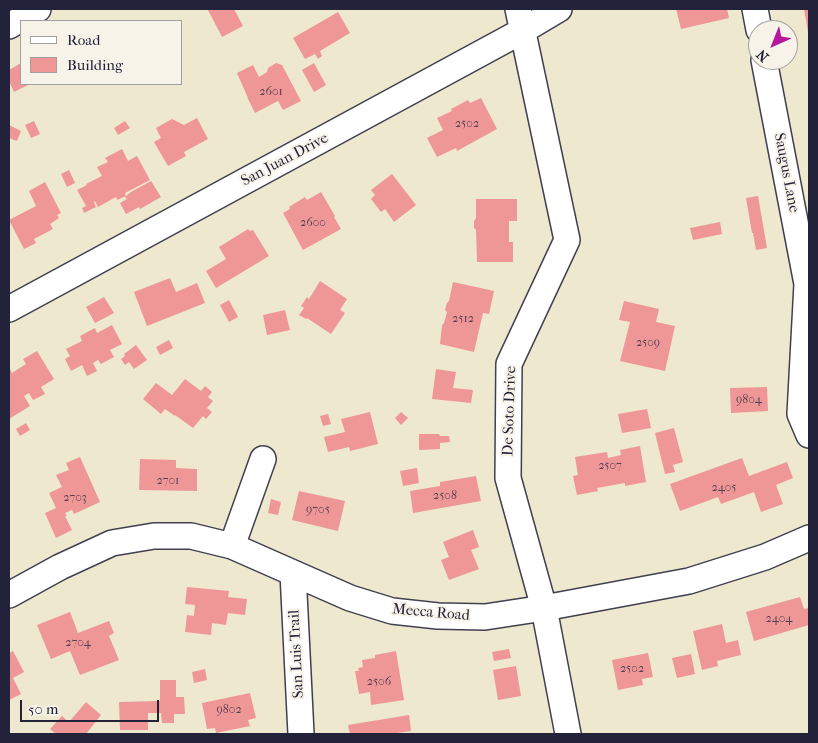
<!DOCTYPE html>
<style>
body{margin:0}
#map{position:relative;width:818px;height:743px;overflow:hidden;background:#ede8ce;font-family:"IM FELL French Canon",serif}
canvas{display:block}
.frame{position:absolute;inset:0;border:10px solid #22223b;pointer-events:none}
.legend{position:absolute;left:20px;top:20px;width:162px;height:65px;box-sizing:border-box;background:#f7f3e8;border:1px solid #a29fa3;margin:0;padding:6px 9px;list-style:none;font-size:15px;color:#22223b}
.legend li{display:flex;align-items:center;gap:10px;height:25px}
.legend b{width:25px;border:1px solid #a29fa3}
.north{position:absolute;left:748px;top:20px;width:50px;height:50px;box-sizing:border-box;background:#f7f3e8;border:1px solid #a29fa3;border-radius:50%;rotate:224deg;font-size:14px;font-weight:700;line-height:20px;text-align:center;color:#22223b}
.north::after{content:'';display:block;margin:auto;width:18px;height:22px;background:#b5179e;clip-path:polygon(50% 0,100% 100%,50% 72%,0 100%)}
.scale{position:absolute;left:20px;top:700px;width:139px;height:22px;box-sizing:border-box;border:2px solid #22223b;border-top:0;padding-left:6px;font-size:15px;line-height:18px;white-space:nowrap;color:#22223b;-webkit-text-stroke:4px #f7f3e8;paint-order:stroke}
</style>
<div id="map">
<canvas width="818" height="743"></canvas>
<div class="frame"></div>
<ul class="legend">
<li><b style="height:6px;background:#fff"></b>Road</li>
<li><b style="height:14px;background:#ef9796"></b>Building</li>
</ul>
<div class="north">N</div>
<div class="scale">50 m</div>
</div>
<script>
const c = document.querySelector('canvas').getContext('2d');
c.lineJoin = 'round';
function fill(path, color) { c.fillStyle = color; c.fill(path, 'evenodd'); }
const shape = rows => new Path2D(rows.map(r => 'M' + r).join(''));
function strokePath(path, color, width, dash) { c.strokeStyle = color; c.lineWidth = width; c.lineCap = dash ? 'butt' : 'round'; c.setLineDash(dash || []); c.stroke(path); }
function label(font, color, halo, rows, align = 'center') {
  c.font = font + ' "IM FELL French Canon",serif'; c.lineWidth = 4; c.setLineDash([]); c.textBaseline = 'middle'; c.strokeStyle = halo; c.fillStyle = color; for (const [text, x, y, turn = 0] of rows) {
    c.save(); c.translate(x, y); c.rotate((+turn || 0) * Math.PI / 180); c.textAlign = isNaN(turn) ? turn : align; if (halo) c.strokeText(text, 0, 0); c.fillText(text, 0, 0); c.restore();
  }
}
fill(shape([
 [211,9,234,9,243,26,222,37,208,10],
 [676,9,727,9,729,18,681,29],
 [804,9,809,9,809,32,808,32],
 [338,12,350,33,320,51,322,56,318,59,315,54,305,59,293,38],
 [21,63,21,84,30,84,14,92,9,81,9,70],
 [276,63,282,65,301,101,283,110,278,101,255,113,247,97,248,98,237,73,253,65,259,77,267,72,268,68],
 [314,63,326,85,314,92,302,70],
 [481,98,497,129,457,151,456,148,437,157,427,138,443,130,437,118,452,111,451,109,468,100,470,103],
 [197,118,208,139,184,152,186,156,168,166,154,142,161,138,156,128,172,119,184,125],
 [34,121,40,134,31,138,25,125],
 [125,121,130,128,118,135,114,128],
 [9,125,21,131,17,141,9,138],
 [122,149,128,161,137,156,150,180,125,193,126,196,117,200,116,197,98,207,95,201,94,202,96,207,84,213,82,208,86,206,77,190,87,185,86,184,102,176,97,167,108,162,105,158],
 [69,170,75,183,67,187,61,174],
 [392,174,416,205,394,222,385,209,381,212,371,199,375,195,371,190],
 [151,181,161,197,140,209,139,207,126,214,120,203,127,199,125,197,131,192],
 [45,182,61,213,57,215,59,218,50,224,53,229,34,239,36,243,24,249,9,220,36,206,29,191],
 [321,192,335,216,334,217,341,229,303,250,283,213,290,209,289,207,305,197,307,200],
 [758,196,767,248,756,250,753,233,752,233,746,198],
 [476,199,517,199,517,221,509,221,509,242,513,242,513,262,477,262,476,230,474,228,474,221,476,218],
 [720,222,722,234,693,240,690,228],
 [248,229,250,231,253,230,269,256,216,288,206,271,226,259,219,247],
 [170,278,176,292,197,283,205,303,147,326,134,292],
 [320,281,347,299,340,310,345,313,331,334,307,318,306,319,299,315,304,308,301,306,307,297,309,299],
 [453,282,494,291,489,314,483,313,474,352,440,344,442,325,444,323,447,312,445,310,447,303,449,301],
 [104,297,114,313,95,323,86,307],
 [229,300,238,317,229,322,220,305],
 [624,301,659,309,656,322,675,326,665,371,620,361,630,322,619,320],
 [285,310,290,330,267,335,263,315],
 [112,325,122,344,110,350,114,357,101,364,98,360,93,363,97,371,87,376,82,365,71,371,65,359,70,356,66,349,82,341,80,336,95,328,97,333],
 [169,340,173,348,160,355,156,347],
 [136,345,147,360,134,369,129,362,125,365,121,359,125,356,124,354],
 [37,351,54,379,41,387,45,394,33,400,29,393,24,396,30,406,9,419,9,367,12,373,26,364,23,359],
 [436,369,456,372,453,388,473,390,471,403,432,399],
 [185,379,201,391,205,386,212,392,208,397,213,401,207,408,212,412,206,419,203,416,193,428,175,415,175,416,165,409,161,414,143,399,156,383,172,395],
 [767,387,768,411,731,413,730,388],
 [647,409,651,428,622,433,618,414],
 [370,412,378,444,350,451,349,447,328,452,324,437,345,432,341,419],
 [401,412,408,418,401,425,395,418],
 [328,414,331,424,323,426,320,416],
 [26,423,30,430,20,436,16,429],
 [674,428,683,462,673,465,675,472,665,474,655,433],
 [419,434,439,434,440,436,449,436,450,442,440,443,440,449,419,450],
 [640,446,646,482,625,486,625,483,597,488,598,491,577,495,573,476,578,475,575,457,607,452,608,458,621,455,620,450],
 [80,457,100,502,74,514,72,510,65,513,67,516,65,516,72,530,56,538,45,513,56,508,49,493,62,487,56,475,69,470,66,463],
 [742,458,749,476,787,462,793,478,776,485,783,504,761,512,754,492,721,504,718,497,680,511,670,484],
 [140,459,176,460,176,468,197,469,197,491,139,490],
 [417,468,419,483,403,486,400,471],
 [476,476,481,501,413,513,410,491,440,486,440,482],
 [299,491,345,501,338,531,292,520],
 [271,499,281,502,278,515,268,513],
 [473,530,479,547,471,550,479,569,449,580,441,560,449,557,443,542],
 [187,587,229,591,228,597,247,599,245,615,228,613,226,625,212,623,211,635,185,632,187,615,194,616,195,605,185,604],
 [800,597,804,609,809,608,809,625,754,641,746,612],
 [70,612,78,633,109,621,114,633,109,636,119,660,80,675,70,651,51,659,37,625],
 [722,624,726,643,738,640,741,655,717,661,718,666,702,670,693,631],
 [509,649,511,658,494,661,492,652],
 [13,651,24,672,13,678,21,694,9,700,9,653],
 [396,651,404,700,371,705,370,692,359,694,355,671,359,671,358,668,363,667,362,660,375,658,375,655],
 [648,653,653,677,642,679,643,685,618,690,612,660],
 [691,654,695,674,677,678,672,658],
 [516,666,521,696,498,700,493,670],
 [205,669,207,680,194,683,192,672],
 [160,680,176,680,176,697,184,697,185,714,174,714,174,723,162,723,161,713,148,713,148,730,120,730,119,702,160,701],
 [250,693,256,718,248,720,250,726,216,733,215,728,207,729,202,703],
 [86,702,101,715,86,734,56,734,50,729,62,716,69,722],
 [409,715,411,731,397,733,397,734,350,734,348,725]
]), '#ef9796');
const minor = shape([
 [518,9,567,240,509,364,508,478,544,608,568,734],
 [755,9,759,30],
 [9,26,38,9],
 [764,60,807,284,800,414,809,435],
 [9,309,522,31,559,9],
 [232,546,263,459],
 [293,573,301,734],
 [9,595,60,567,112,543,154,536,191,536,232,546,350,598,392,611,438,616,485,617,544,608,689,581,765,557,809,538]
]);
strokePath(minor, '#404051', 28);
strokePath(minor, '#fff', 25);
label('12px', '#553f52', null, [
 ["2601",271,92],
 ["2502",467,124],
 ["2600",313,223],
 ["2512",463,319],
 ["2509",648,343],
 ["9804",749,400],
 ["2507",610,466],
 ["2701",168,481],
 ["2405",724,488],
 ["2508",445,496],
 ["2703",75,498],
 ["9705",318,510],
 ["2404",779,619],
 ["2704",78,643],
 ["2502",632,669],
 ["2506",379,682],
 ["9802",229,710]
]);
label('15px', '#22223b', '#f7f3e8', [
 ["San Juan Drive",285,160,-28],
 ["Saugus Lane",786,173,79],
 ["De Soto Drive",510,411,-88],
 ["Mecca Road",431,613,5],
 ["San Luis Trail",297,654,-93]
]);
</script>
